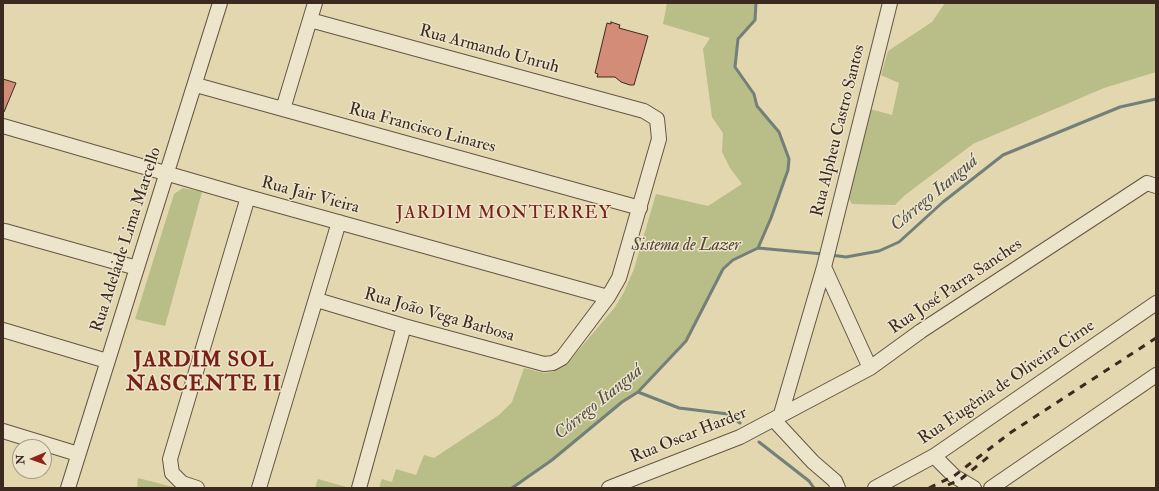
<!DOCTYPE html>
<meta charset="utf-8">
<style>
body{margin:0}
#map{position:relative;width:1159px;height:491px;overflow:hidden;background:#e2d7af;font-family:"IM FELL Double Pica",serif}
canvas{display:block}
.frame{position:absolute;inset:0;border:4px solid #3c2a21;pointer-events:none}
.north{position:absolute;left:12px;top:439px;width:40px;height:40px;box-sizing:border-box;background:#ece5cb;border:1px solid #a69a87;border-radius:50%;rotate:268deg;font-size:11px;font-weight:700;line-height:16px;text-align:center;color:#3c2a21}
.north::after{content:'';display:block;margin:auto;width:14px;height:18px;background:#8f2418;clip-path:polygon(50% 0,100% 100%,50% 72%,0 100%)}
</style>
<div id="map">
<canvas width="1159" height="491"></canvas>
<div class="frame"></div>
<div class="north">N</div>
</div>
<script>
const c = document.querySelector('canvas').getContext('2d');
c.lineJoin = 'round';
function fill(path, color) { c.fillStyle = color; c.fill(path, 'evenodd'); }
const shape = rows => new Path2D(rows.map(r => 'M' + r).join(''));
function strokePath(path, color, width, dash) { c.strokeStyle = color; c.lineWidth = width; c.lineCap = dash ? 'butt' : 'round'; c.setLineDash(dash || []); c.stroke(path); }
function label(font, color, halo, rows, align = 'center') {
  c.font = font + ' "IM FELL Double Pica",serif'; c.lineWidth = 3; c.setLineDash([]); c.textBaseline = 'middle'; c.strokeStyle = halo; c.fillStyle = color; for (const [text, x, y, turn = 0] of rows) {
    c.save(); c.translate(x, y); c.rotate((+turn || 0) * Math.PI / 180); c.textAlign = isNaN(turn) ? turn : align; if (halo) c.strokeText(text, 0, 0); c.fillText(text, 0, 0); c.restore();
  }
}
fill(shape([
 [667,3,756,3,755,20,738,39,735,67,754,94,757,106,779,132,789,159,788,171,771,218,758,248,733,260,723,269,686,341,638,392,622,402,552,460,512,488,379,488,382,479,392,482,396,469,416,475,424,455,434,458,499,415,512,402,524,368,544,373,552,372,567,364,615,307,624,292,634,269,656,194,708,206,742,184,730,168,722,152,723,133,712,117,703,49,710,38,663,24],
 [945,3,1156,3,1156,72,1104,88,973,144,905,195,895,205,852,204,849,199,849,192,870,109,892,115,899,83,881,75,888,51,932,22],
 [183,188,202,192,165,326,135,319,174,194],
 [138,478,177,488,137,488],
 [318,479,350,488,315,488]
]), '#b9bd87');
strokePath(shape([
 [756,3,755,20,738,39,735,67,754,94,757,106,779,132,789,159,788,170,771,218,758,248],
 [831,255,846,257,879,251,899,242,943,202,1003,155,1120,107,1156,99],
 [638,392,679,408,728,414,740,423],
 [759,442,809,481,814,488],
 [512,488,552,460,622,402,638,392,686,341,723,269,733,260,758,248,823,254]
]), '#737f79', 3);
const building = shape([
 [611,22,620,25,619,28,648,36,634,85,630,85,621,82,615,77,597,77,598,74,595,73,607,23,611,24,611,22],
 [3,79,16,83,4,112,3,112,3,79]
]);
fill(building, '#d38c77');
strokePath(building, '#3c2a21', 1);
const minor = shape([
 [310,20,644,111,657,119,659,139,619,278,608,297,562,358,553,363,544,364,404,326,317,300],
 [196,85,640,208],
 [283,109,315,3],
 [3,126,248,197,608,297],
 [5,231,137,268],
 [824,267,870,368],
 [3,330,107,361],
 [781,414,824,267,890,3],
 [774,420,813,462,835,481,838,488],
 [3,431,78,454],
 [934,456,954,476,974,488],
 [68,488,220,3],
 [197,488,182,483,172,473,170,459,248,197],
 [259,488,339,222],
 [359,488,404,326],
 [609,488,740,437,870,368,921,331,1147,183,1156,186],
 [875,488,934,456,1156,303],
 [991,488,1156,375]
]);
strokePath(minor, '#654', 16);
strokePath(minor, '#ece5cb', 14);
strokePath(shape([
 [948,485,961,479,993,453],
 [929,488,954,476,1010,433,1156,338]
]), '#3c2a21', 3, [7, 7]);
label('17px', '#3c2a21', '#ece5cb', [
 ["Rua Armando Unruh",489,50,15],
 ["Rua Francisco Linares",422,129,15],
 ["Rua Alpheu Castro Santos",839,131,-76],
 ["Rua Jair Vieira",310,196,15],
 ["Rua Adelaide Lima Marcello",127,240,-72],
 ["Rua José Parra Sanches",956,287,-34],
 ["Rua João Vega Barbosa",439,316,16],
 ["Rua Eugênia de Oliveira Cirne",1007,383,-34],
 ["Rua Oscar Harder",689,436,-22]
]);
label('italic 17px', '#554735', '#ece5cb', [
 ["Sistema de Lazer",686,246]
]);
label('italic 18px', '#534e46', '#ece5cb', [
 ["Córrego Itanguá",935,194,-40],
 ["Córrego Itanguá",599,403,-39]
]);
c.letterSpacing = '1px';
label('18px', '#7a1f14', '#ece5cb', [
 ["JARDIM MONTERREY",504,214]
]);
c.letterSpacing = '0px';
c.letterSpacing = '1px';
label('bold 21px', '#7a1f14', '#ece5cb', [
 ["JARDIM SOL",204,361],
 ["NASCENTE II",204,385]
]);
c.letterSpacing = '0px';
</script>
